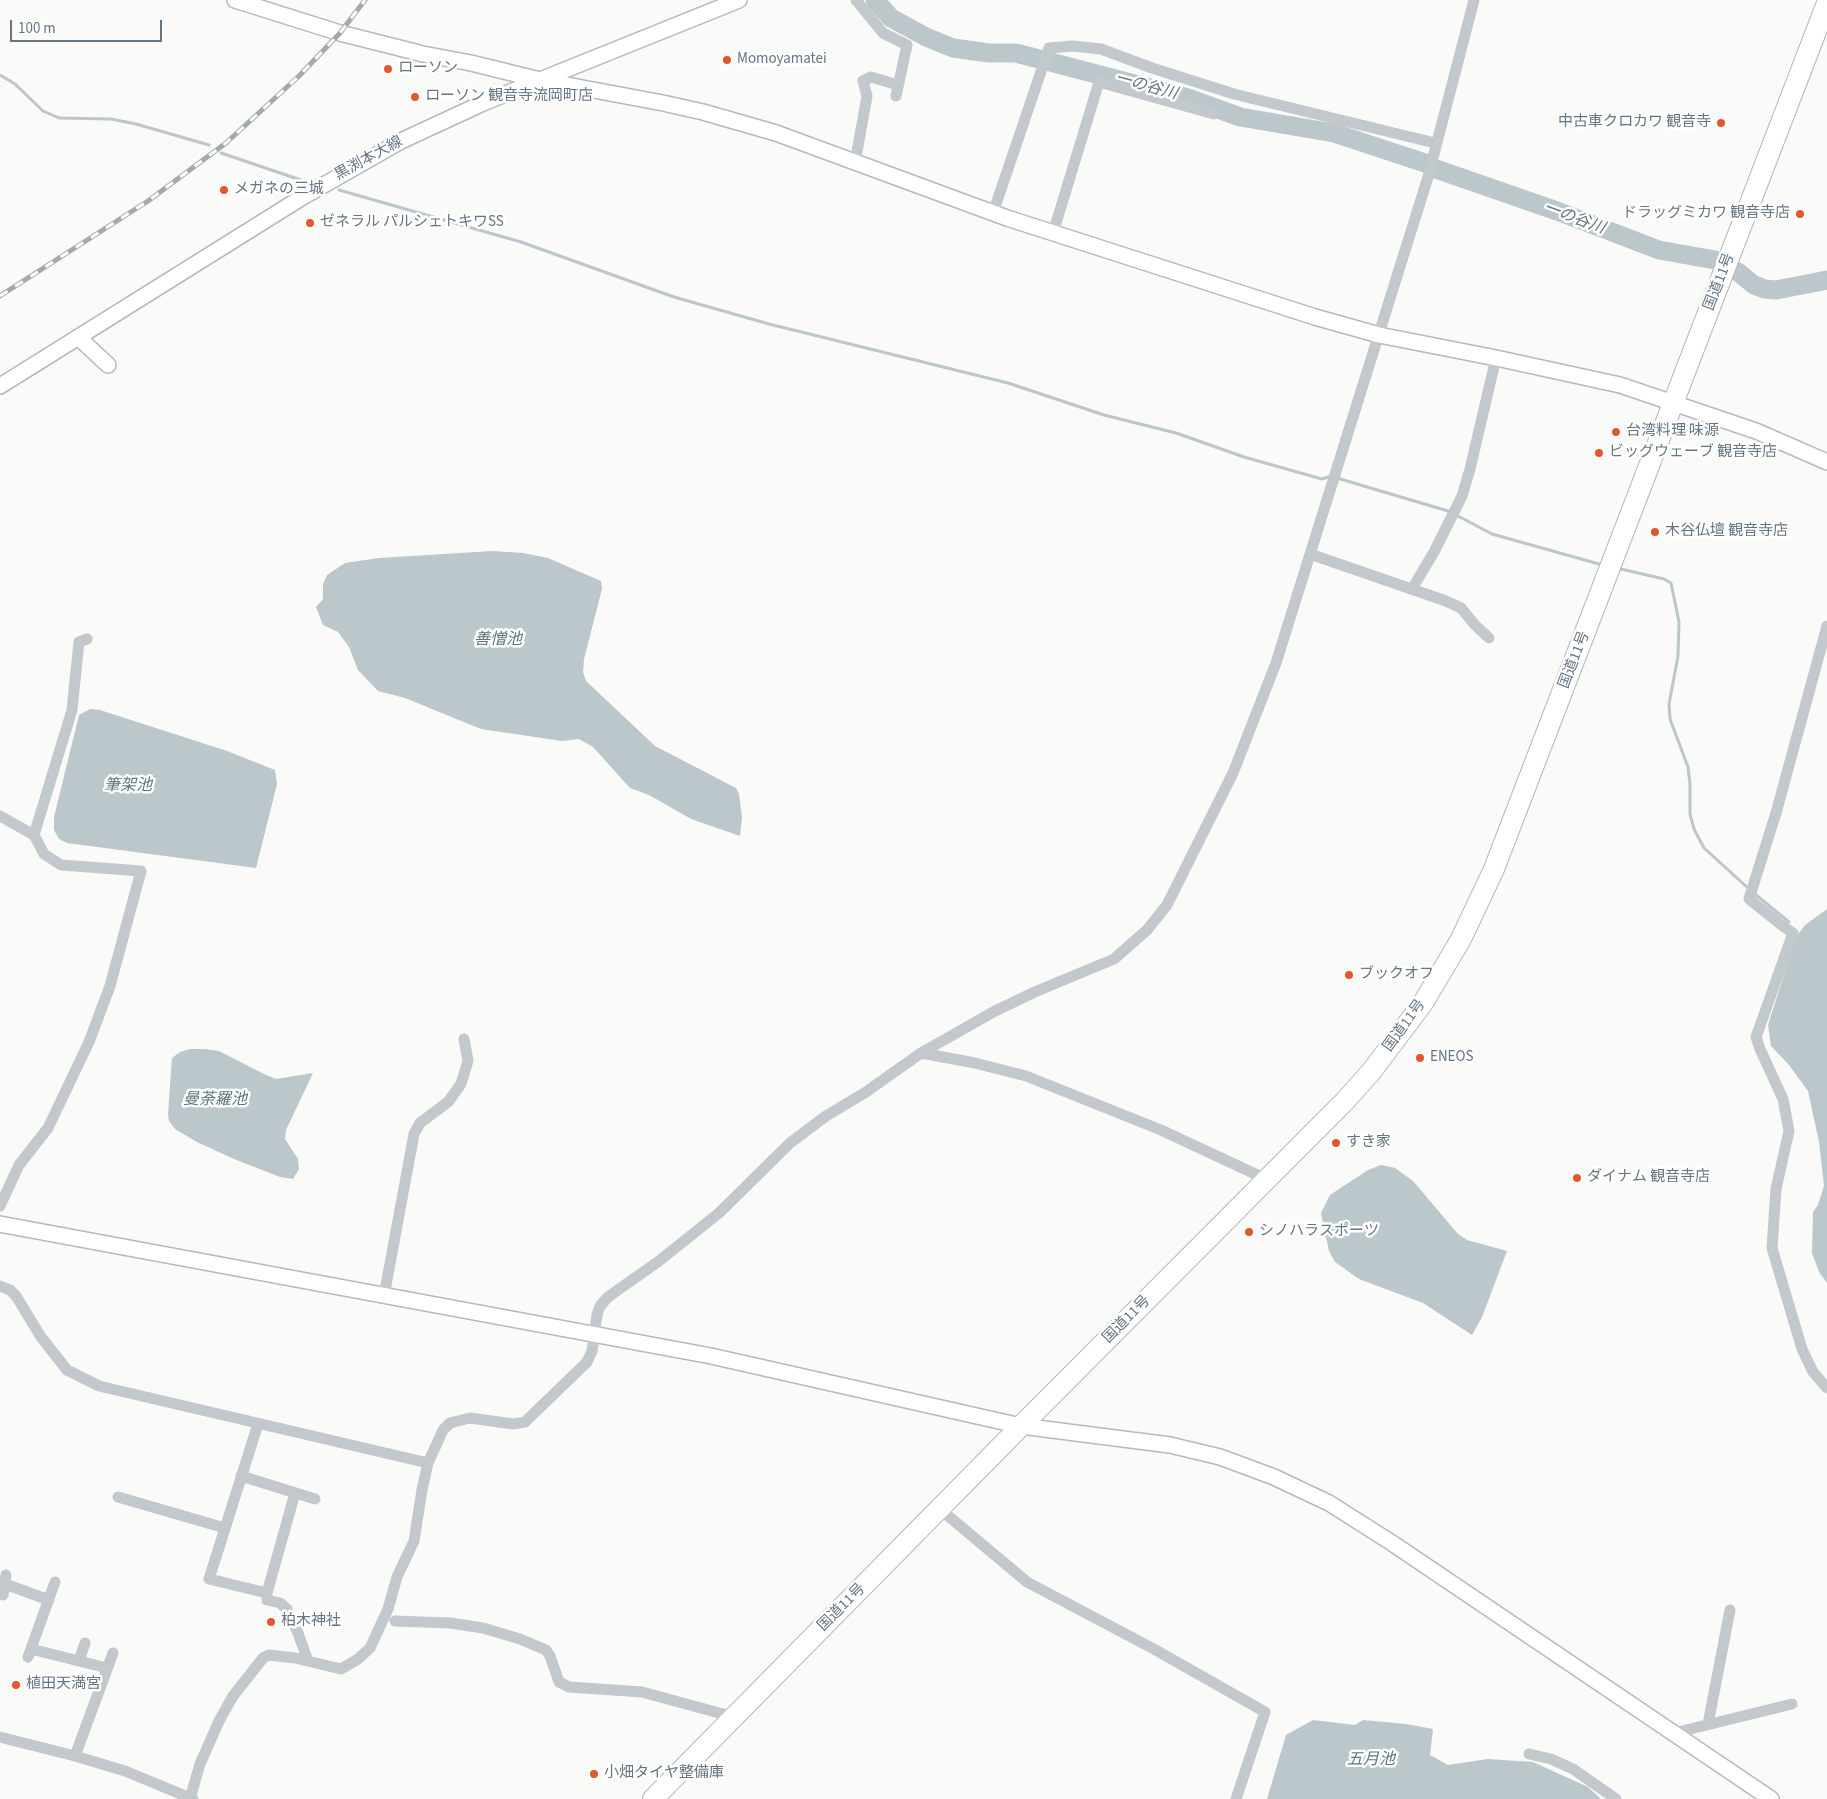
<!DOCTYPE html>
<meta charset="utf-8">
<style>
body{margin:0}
#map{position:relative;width:1827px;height:1799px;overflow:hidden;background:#fafaf8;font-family:"Source Sans 3",sans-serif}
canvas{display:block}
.scale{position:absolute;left:10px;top:20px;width:152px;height:22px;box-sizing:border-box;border:2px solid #657683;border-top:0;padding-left:6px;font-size:15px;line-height:18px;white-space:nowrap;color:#657683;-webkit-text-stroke:4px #fff;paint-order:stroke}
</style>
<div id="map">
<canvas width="1827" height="1799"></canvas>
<div class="scale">100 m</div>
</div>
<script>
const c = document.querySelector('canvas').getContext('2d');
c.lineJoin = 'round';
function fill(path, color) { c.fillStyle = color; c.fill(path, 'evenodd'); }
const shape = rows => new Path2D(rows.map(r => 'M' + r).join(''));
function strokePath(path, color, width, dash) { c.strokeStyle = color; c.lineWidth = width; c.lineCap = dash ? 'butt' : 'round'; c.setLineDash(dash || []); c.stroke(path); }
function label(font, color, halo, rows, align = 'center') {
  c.font = font + ' "Source Sans 3","Noto Sans JP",sans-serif'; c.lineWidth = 5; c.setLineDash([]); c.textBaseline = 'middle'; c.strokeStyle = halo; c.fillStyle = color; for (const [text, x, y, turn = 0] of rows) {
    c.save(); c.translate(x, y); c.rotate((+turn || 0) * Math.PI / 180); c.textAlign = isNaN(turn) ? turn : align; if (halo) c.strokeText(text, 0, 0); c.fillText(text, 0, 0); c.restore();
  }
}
fill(shape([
 [493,551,523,553,548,558,601,581,602,589,584,659,583,672,586,681,655,746,736,788,739,794,742,818,740,836,691,819,649,795,630,788,593,747,579,739,562,741,481,729,405,698,378,691,358,670,349,647,338,632,323,625,316,607,323,599,323,584,327,575,345,563,379,558],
 [90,709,100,710,227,751,275,770,277,784,256,868,67,843,59,839,54,830,54,817,79,715],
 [1827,909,1827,1283,1819,1272,1812,1253,1813,1212,1818,1205,1824,1186,1819,1142,1808,1091,1789,1065,1771,1046,1768,1025,1796,937,1805,925],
 [190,1049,205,1049,219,1051,264,1074,276,1079,313,1073,286,1130,285,1139,298,1159,299,1169,293,1179,280,1177,234,1159,197,1142,175,1129,169,1121,168,1114,172,1058,180,1052],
 [1381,1165,1395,1168,1413,1181,1458,1234,1467,1240,1507,1251,1482,1317,1472,1335,1423,1303,1359,1279,1335,1262,1329,1251,1321,1213,1330,1195,1368,1170],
 [1313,1720,1355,1725,1363,1720,1406,1724,1433,1729,1430,1755,1448,1765,1488,1759,1533,1762,1588,1787,1601,1799,1267,1799,1286,1735]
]), '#bbc7cb');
strokePath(shape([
 [0,75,15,84,43,111,59,118,111,119,136,124,209,145],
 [221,153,301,180],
 [339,190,521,242,674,297,769,324,1008,383,1104,415,1176,433,1244,457,1322,479,1328,477],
 [1337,478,1448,511],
 [1458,516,1492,534,1599,564],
 [1621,569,1664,579,1671,583,1679,622,1678,656,1669,704,1670,719,1688,767,1690,784,1690,814,1694,829,1704,848,1748,888],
 [1756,895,1789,922]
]), '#bbc7cb', 3);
strokePath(shape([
 [875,0,891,18,926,37,953,48,989,53,1016,53,1188,98,1240,117,1334,133,1425,163],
 [1436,169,1557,211,1659,250,1715,260],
 [1738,272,1754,285,1765,289,1776,290,1827,280]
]), '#bbc7cb', 19);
const secondary = shape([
 [235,0,340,33,423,54,471,63,540,80,663,103,703,112,776,133,1007,218,1315,317,1379,335,1496,358,1620,385,1756,431,1827,462],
 [78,337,108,365],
 [0,386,301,198,401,141,483,103,739,0],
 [0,1224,711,1356,1021,1426,1170,1445,1220,1457,1274,1477,1329,1503,1392,1543,1771,1799]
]);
const highway = shape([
 [653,1799,1021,1426,1344,1102,1371,1072,1423,1003,1461,939,1494,869,1827,3]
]);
strokePath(secondary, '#b3babf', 18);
strokePath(highway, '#b4b9bd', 22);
strokePath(shape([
 [856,0,883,33,907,45,896,96],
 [855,163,867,96,863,81,871,77,898,85],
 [993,213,1049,48,1073,46,1101,49,1152,68,1234,94,1435,143],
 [1053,233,1099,82,1214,114],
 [1310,554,1446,601,1461,608,1475,625,1489,638],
 [1412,589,1434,552,1462,496,1470,469,1496,358],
 [1827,626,1776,813,1749,899,1784,927,1793,933,1756,1037,1760,1049,1783,1099,1789,1131,1776,1189,1772,1248,1802,1349,1813,1372,1827,1388],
 [0,816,34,835,44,854,61,865,141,871,110,986,89,1042,48,1128,19,1165,0,1206],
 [34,835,72,710,79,642,87,639],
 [921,1053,975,1063,1026,1076,1161,1130,1266,1179],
 [0,1286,10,1290,16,1296,41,1337,67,1370,99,1386,428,1463],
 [384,1296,414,1134,420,1123,448,1102,461,1084,468,1061,464,1039],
 [258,1424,209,1579,267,1593,295,1493],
 [241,1476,315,1499],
 [118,1497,225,1528],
 [940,1509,1027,1582,1152,1648,1265,1712,1236,1799],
 [5,1584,49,1600],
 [267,1593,267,1600,280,1603,287,1609,298,1633,308,1661],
 [3,1595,6,1575],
 [395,1621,450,1623,483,1628,520,1639,546,1650,550,1656,559,1682,569,1687,642,1692,734,1717],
 [31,1649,107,1668],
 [28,1657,55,1582],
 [79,1661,85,1643],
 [1708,1724,1730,1610],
 [1674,1733,1792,1704],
 [0,1737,75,1756,125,1771,193,1799],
 [1529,1754,1551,1759,1573,1769,1616,1799],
 [75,1756,113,1653],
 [190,1799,200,1764,219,1721,233,1696,263,1658,269,1655,295,1658,341,1669,358,1659,370,1648,388,1609,397,1577,414,1541,422,1490,428,1463,443,1430,450,1423,470,1418,513,1424,525,1422,587,1362,592,1351,597,1315,600,1306,608,1297,659,1261,719,1213,790,1143,826,1116,866,1092,921,1053,995,1011,1037,991,1114,959,1147,930,1167,905,1233,773,1276,663,1428,177,1474,0]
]), '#c3c8cc', 11);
strokePath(secondary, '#fff', 15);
strokePath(highway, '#fff', 20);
const rail = shape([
 [0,296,148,201,226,143,299,76,340,33,365,0]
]);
strokePath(rail, '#a2aab0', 5);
strokePath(rail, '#fff', 3, [9]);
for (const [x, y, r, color] of [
 [727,60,5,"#e4572e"],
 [388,69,5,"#e4572e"],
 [415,97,5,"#e4572e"],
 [1721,123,5,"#e4572e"],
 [224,190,5,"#e4572e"],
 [1800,214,5,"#e4572e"],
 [310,223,5,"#e4572e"],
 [1616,432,5,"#e4572e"],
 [1599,453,5,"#e4572e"],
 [1655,532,5,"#e4572e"],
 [1349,975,5,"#e4572e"],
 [1420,1058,5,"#e4572e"],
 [1336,1143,5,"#e4572e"],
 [1577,1178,5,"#e4572e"],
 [1249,1232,5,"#e4572e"],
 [271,1622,5,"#e4572e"],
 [16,1685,5,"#e4572e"],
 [594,1774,5,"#e4572e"]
]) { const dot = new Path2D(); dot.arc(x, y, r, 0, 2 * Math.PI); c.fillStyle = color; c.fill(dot); strokePath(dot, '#fff', 2); }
label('15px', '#657683', '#fff', [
 ["Momoyamatei",737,60],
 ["ローソン",398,69],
 ["ローソン 観音寺流岡町店",425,97],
 ["中古車クロカワ 観音寺",1711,123,"right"],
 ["メガネの三城",234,190],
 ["ドラッグミカワ 観音寺店",1790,214,"right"],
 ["ゼネラル パルシェトキワSS",320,223],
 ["台湾料理 味源",1626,432],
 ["ビッグウェーブ 観音寺店",1609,453],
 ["木谷仏壇 観音寺店",1665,532],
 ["ブックオフ",1359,975],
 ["ENEOS",1430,1058],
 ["すき家",1346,1143],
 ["ダイナム 観音寺店",1587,1178],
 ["シノハラスポーツ",1259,1232],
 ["柏木神社",281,1622],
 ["植田天満宮",26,1685],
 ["小畑タイヤ整備庫",604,1774]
], 'left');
label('15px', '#657683', '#fff', [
 ["黒渕本大線",369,159,-29],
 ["国道11号",1720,282,-69],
 ["国道11号",1575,660,-69],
 ["国道11号",1405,1026,-54],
 ["国道11号",1127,1320,-45],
 ["国道11号",842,1608,-45]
]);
label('italic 16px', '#60757c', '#fff', [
 ["一の谷川",1146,87,15],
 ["一の谷川",1574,219,20],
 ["善憎池",498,640],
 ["筆架池",128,786],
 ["曼荼羅池",215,1100],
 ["五月池",1371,1760]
]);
</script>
